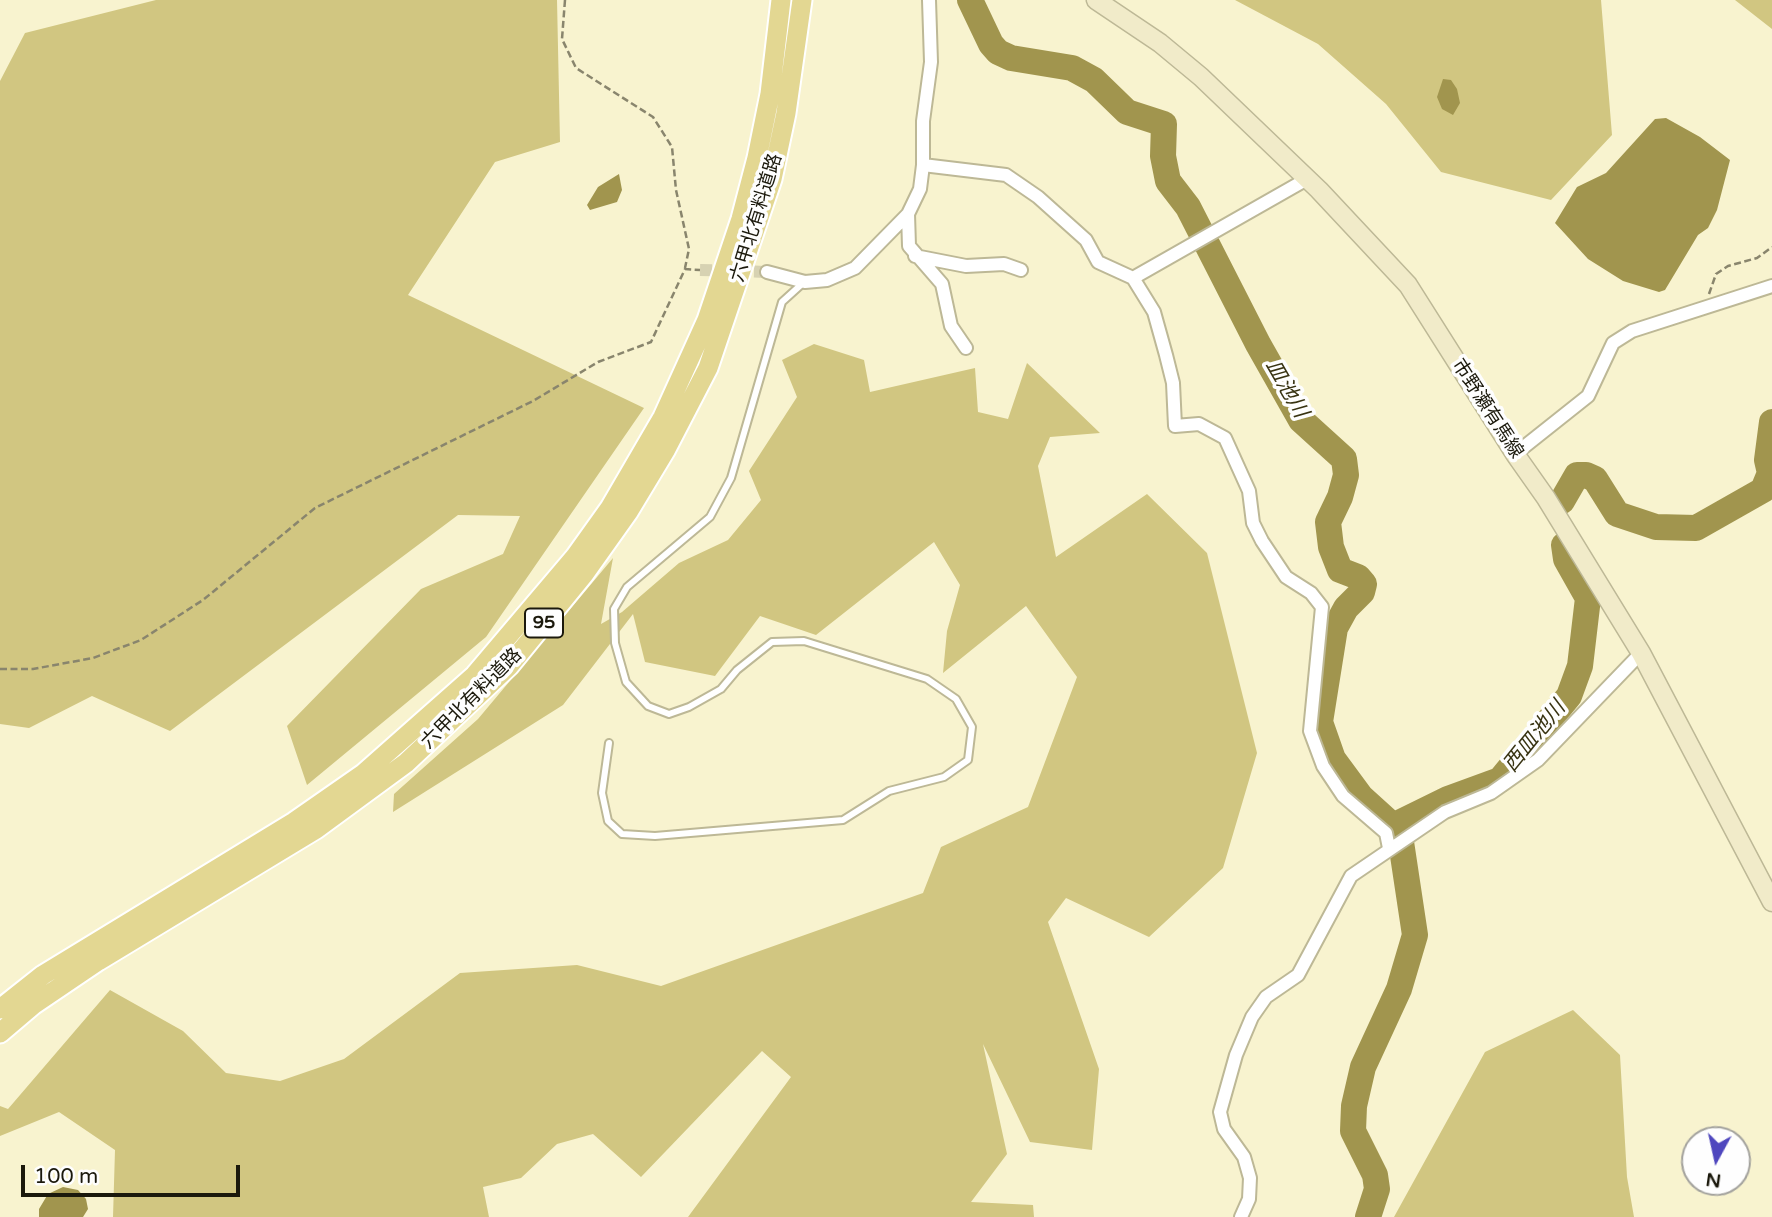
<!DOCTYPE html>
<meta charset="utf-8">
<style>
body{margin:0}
#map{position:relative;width:1772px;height:1217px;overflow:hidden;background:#f8f3cf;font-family:"Varela Round",sans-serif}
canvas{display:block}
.north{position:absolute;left:1681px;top:1126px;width:70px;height:70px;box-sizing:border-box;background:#fefefe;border:2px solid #a3a29d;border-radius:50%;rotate:188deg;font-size:19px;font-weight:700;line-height:28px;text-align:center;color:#1b190c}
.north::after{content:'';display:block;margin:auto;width:24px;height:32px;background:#4f47be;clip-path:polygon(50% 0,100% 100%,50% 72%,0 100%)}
.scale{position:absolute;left:21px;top:1165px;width:219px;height:32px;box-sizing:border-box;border:4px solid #1b190c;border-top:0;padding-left:9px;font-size:21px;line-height:24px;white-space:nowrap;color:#1b190c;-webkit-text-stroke:5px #fefefe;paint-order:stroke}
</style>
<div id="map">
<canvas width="1772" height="1217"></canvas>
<div class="north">N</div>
<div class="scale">100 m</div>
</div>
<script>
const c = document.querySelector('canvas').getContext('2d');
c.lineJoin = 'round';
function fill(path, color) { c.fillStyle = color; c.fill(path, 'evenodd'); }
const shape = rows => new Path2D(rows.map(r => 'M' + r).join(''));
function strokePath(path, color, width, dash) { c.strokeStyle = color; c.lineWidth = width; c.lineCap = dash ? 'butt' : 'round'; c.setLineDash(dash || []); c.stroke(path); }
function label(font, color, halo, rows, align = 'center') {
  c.font = font + ' "Varela Round","Noto Sans JP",sans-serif'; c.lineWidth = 7; c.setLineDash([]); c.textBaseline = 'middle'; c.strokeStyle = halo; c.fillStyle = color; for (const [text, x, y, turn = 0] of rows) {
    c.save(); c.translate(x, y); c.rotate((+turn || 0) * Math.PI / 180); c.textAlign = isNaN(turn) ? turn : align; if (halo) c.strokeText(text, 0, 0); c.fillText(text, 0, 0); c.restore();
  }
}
fill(shape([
 [156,0,557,0,560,142,495,162,408,295,644,408,486,637,307,785,287,726,421,589,503,554,520,516,458,515,170,731,92,696,29,728,0,724,0,81,25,33],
 [1235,0,1601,0,1612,135,1551,200,1441,172,1386,104,1318,44],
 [1735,0,1772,0,1772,29],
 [814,344,864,360,870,392,975,368,978,412,1008,419,1027,363,1100,433,1050,437,1038,466,1056,557,1147,494,1207,553,1257,753,1223,868,1149,937,1066,898,1048,922,1099,1069,1092,1150,1030,1142,983,1044,1007,1154,971,1202,1033,1205,1034,1217,688,1217,791,1077,762,1051,641,1177,593,1134,557,1144,521,1178,483,1187,489,1217,113,1217,115,1150,59,1112,0,1136,0,1106,8,1109,110,990,183,1031,226,1073,280,1081,344,1059,460,973,577,965,661,986,923,893,941,847,1028,807,1077,677,1026,606,943,673,947,631,960,585,934,542,816,635,760,616,715,676,645,662,633,614,563,705,393,812,394,794,478,719,613,558,601,624,622,612,679,563,728,540,761,500,749,471,797,397,782,360],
 [1573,1010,1620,1055,1627,1177,1634,1217,1394,1217,1485,1052]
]), '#d1c681');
fill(shape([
 [1443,79,1451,80,1457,89,1460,103,1453,115,1442,109,1437,97],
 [1666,118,1700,137,1730,160,1717,210,1708,228,1698,235,1665,290,1659,292,1623,281,1588,259,1555,223,1577,187,1606,173,1655,119],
 [619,174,622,190,617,202,590,210,587,205,598,187],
 [63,1187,78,1190,86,1199,88,1209,83,1217,39,1217,39,1209,48,1194]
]), '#a1954e');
strokePath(shape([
 [970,0,991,44,998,52,1011,58,1072,68,1094,80,1127,112,1164,124,1163,156,1168,181,1188,207,1258,344,1301,420,1344,459,1346,475,1340,497,1328,522,1331,547,1340,570,1358,577,1364,584,1362,592,1346,608,1335,628,1320,722,1333,759,1361,797,1393,826,1401,842,1415,935,1399,989,1363,1067,1354,1106,1353,1131,1375,1175,1377,1189,1368,1217],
 [1562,501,1577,475,1586,475,1595,479,1617,514,1656,527,1696,528,1763,490,1770,473,1767,460,1772,422],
 [1393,826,1448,799,1500,780,1569,696,1580,666,1588,598,1566,559,1564,545]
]), '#a1954e', 26);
strokePath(shape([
 [700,270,767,272]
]), '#d7d2b2', 12, [12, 6]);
const lane = shape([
 [609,743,602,793,608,821,622,834,655,836,843,820,889,791,944,777,968,760,972,727,956,699,927,679,804,641,772,642,737,670,721,689,689,707,669,714,648,706,626,682,615,643,614,609,627,587,710,517,731,478,782,302,803,283]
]);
const street = shape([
 [923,165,1006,175,1038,197,1086,240,1098,262,1133,278,1154,312,1166,355,1173,383,1175,426,1199,424,1225,438,1249,491,1253,523,1262,541,1286,577,1311,593,1322,607,1310,731,1323,766,1343,796,1386,833,1389,848],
 [908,214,909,246,942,284,951,326,966,348],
 [915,256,966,266,1004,264,1021,270],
 [767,272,805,282,827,280,855,268,908,214,920,189,923,165,923,121,931,62,929,0],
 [1133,278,1307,179],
 [1515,454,1588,396,1613,343,1632,331,1772,286],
 [1241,1217,1249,1199,1250,1178,1244,1157,1224,1129,1220,1112,1236,1055,1252,1017,1266,997,1298,975,1351,876,1445,812,1491,793,1538,760,1641,653]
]);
const secondary = shape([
 [1096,0,1160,43,1201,77,1319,190,1408,285,1515,454,1546,498,1641,653,1772,902]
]);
const primary = shape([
 [0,1009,43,975,294,822,363,774,475,675,575,557,610,508,663,417,707,320,741,219,757,158,770,94,781,0],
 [0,1033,33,1005,98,961,316,829,406,763,509,666,584,574,628,512,666,449,708,368,772,179,786,113,802,0]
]);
strokePath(lane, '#bdb896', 10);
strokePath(street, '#bdb896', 16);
strokePath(secondary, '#bdb896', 21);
strokePath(primary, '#fff', 23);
strokePath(shape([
 [565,0,562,39,576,68,653,117,672,147,676,190,689,249,685,268],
 [1709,294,1716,274,1728,266,1757,258,1772,247],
 [0,669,33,669,93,658,141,640,203,600,315,508,533,401,598,362,651,342,685,269,700,270]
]), '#89856d', 2.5, [7, 3.5]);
strokePath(lane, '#fff', 6);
strokePath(street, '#fff', 12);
strokePath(secondary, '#f1ebc9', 18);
strokePath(primary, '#e3d792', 19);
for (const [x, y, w] of [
 [544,623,38]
]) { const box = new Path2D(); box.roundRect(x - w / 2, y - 14.5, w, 29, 5); c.fillStyle = '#fefefe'; c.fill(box); strokePath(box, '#1b190c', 2); }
label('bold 18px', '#1b190c', null, [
 ["95",544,623]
]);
label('19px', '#1b190c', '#fefefe', [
 ["六甲北有料道路",757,218,-73],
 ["市野瀬有馬線",1487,409,57],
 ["六甲北有料道路",472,699,-45]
]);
label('italic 21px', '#383312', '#fefefe', [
 ["皿池川",1286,389,60],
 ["西皿池川",1535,737,-51]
]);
</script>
